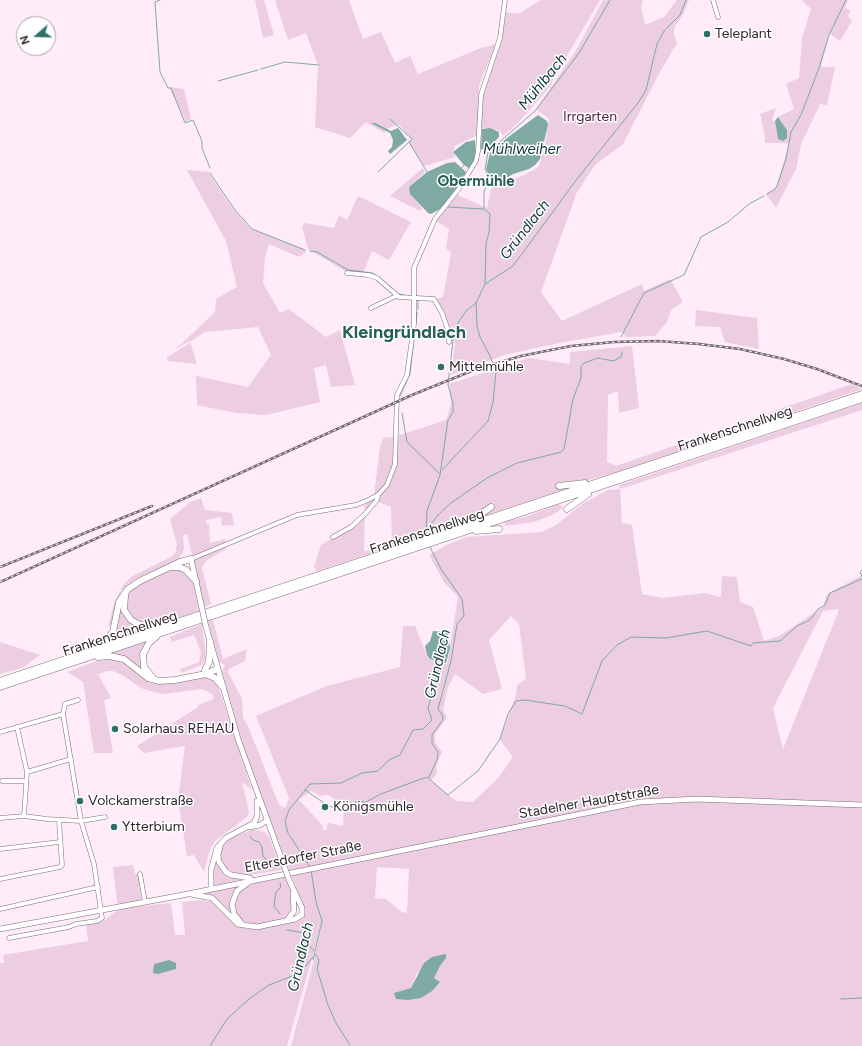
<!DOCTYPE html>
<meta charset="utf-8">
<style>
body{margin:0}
#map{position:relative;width:862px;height:1046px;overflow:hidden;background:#ffecf8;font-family:Figtree,sans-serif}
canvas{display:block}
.north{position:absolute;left:16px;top:16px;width:40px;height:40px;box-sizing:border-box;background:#fff;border:1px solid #aba8aa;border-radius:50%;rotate:250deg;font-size:11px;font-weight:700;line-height:16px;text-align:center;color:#2d262a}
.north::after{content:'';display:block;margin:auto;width:14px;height:18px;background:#2a7269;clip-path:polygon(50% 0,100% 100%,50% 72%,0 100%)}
</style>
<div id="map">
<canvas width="862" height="1046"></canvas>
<div class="north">N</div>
</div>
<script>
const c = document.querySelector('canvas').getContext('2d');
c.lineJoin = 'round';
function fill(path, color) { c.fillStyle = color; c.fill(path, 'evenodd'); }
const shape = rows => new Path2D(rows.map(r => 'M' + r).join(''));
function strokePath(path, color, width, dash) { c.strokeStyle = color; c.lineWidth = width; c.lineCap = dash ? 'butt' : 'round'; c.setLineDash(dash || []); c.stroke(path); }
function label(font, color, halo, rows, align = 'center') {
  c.font = font + ' Figtree,sans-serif'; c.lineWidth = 3; c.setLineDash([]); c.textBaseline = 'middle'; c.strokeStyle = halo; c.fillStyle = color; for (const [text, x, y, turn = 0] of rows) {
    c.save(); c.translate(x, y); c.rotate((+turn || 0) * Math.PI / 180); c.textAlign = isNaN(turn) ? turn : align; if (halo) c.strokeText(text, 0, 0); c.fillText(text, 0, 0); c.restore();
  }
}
fill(shape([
 [255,0,264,0,274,35,263,38],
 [275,0,349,0,363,39,381,32,395,63,410,56,418,74,481,48,496,44,479,85,478,135,455,146,453,152,455,157,424,166,409,142,412,139,398,124,387,129,372,123,386,131,384,133,366,122,350,138,315,127,318,65,306,33,288,40],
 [541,0,600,0,547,90,519,122,503,136,500,131,489,128,480,128,483,90,501,44,506,12,518,14],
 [603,0,643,0,641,6,645,25,664,17,677,0,689,0,683,15,675,26,674,34,677,43,660,72,623,144,595,165,577,192,541,292,562,321,642,284,644,291,670,279,683,302,671,310,667,322,655,336,626,337,622,332,559,343,504,355,451,375,455,344,443,312,436,299,443,297,451,253,446,248,449,229,434,220,458,195,487,208,492,185,501,186,534,170,539,166,545,146,549,119,536,109,575,52],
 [802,0,848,0,845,8,851,10,848,16,852,21,840,41,829,33,821,67,835,67,827,105,820,104,801,144,796,169,776,208,766,194,776,188,789,143,765,143,765,136,760,114,776,108,772,120,775,121,778,139,781,141,787,138,787,130,778,117,794,109,786,84,799,78,802,38,811,9],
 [169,87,184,89,191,119,186,122],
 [423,168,425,172,409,187,410,194,422,208,420,211,390,196],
 [187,170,208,172,233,209,250,228,304,249,306,252,299,257,269,244,265,258,263,283,280,313,289,309,326,337,340,330,355,385,331,387,326,365,314,368,320,402,266,415,236,413,197,405,196,376,248,387,271,355,258,327,205,332,190,342,197,364,168,361,166,358,190,343,189,341,176,349,215,312,216,299,237,287,226,241],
 [358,196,411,222,389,260,372,251,363,273,345,271,308,249,302,226,305,223,334,228,339,215,347,220],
 [696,310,757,318,759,349,725,342,720,327,695,326],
 [632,346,639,408,619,413,618,391,608,395,607,462,616,466,852,384,862,389,617,472,581,482,571,487,317,571,314,567,321,545,353,525,365,512,364,506,374,496,380,447,383,438,394,437,446,420,451,405,449,384,529,358,570,364,570,352],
 [378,502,391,507,392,543,364,552,365,512],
 [862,403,862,410,620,489,622,523,632,525,642,594,662,598,705,593,721,597,722,576,737,577,740,602,753,607,764,641,779,636,823,607,827,594,862,575,862,1046,291,1046,314,960,322,923,287,1046,0,1046,0,963,4,963,3,955,88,941,86,923,102,922,118,910,113,867,133,865,135,874,138,874,142,906,171,903,175,935,185,935,182,902,201,900,213,902,234,924,245,929,261,929,305,916,305,910,249,765,221,674,225,665,218,661,208,621,213,620,223,659,247,649,245,661,229,669,228,672,242,699,243,718,248,726,279,805,285,808,289,798,256,716,327,686,400,667,403,626,415,626,428,658,447,665,458,597,444,582,429,555,447,545,466,537,541,532,556,525,582,504,608,490,620,489,619,485],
 [839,609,839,610,783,749,773,708,823,611],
 [511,616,519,624,526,679,517,685,516,695,500,740,513,757,499,777,473,802,456,801,431,781,437,773,436,766,442,752,435,742,435,734,447,718,443,710,448,687,455,674,483,694,502,689,489,640],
 [311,791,320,796,328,795,344,805,343,826,328,823,326,830,323,830,323,826,299,800],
 [377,867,409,869,407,913,402,912,386,899,375,898],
 [446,958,440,966,434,978,439,982,394,993,411,988,417,973],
 [201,498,205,510,232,513,234,525,222,526,221,517,206,520,206,524,209,523,210,543,225,539,226,549,206,561,202,568,211,604,205,607,203,603,187,534,183,535,184,549,181,556,175,562,137,578,128,584,121,591,112,624,108,627,114,603,123,585,131,577,171,557,175,553,177,545,170,519,190,502],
 [559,504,562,507,562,509,550,516,534,522,505,526,504,521,525,517],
 [176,569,185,571,193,582,199,611,106,642,120,604,132,588,170,570],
 [202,624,206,657,202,665,181,673,180,669,199,662,201,652,194,635,172,642,170,637],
 [148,640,145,645,147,674,136,666,106,655],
 [0,642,40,655,22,668,0,674],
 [114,659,127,664,150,683,168,684,200,676,209,676,218,685,252,790,242,782,249,812,247,817,215,841,210,850,204,872,194,855,187,856,178,800,185,746,144,753,137,746,198,707,198,705,214,699,212,694,202,689,162,694,143,689,122,675,113,671,107,671,98,674,111,698,104,700,113,753,94,753,83,682,67,672,96,661],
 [253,829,265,832,269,837,282,870,242,876,230,873,223,866,220,857,224,843,228,839],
 [216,856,220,867,225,873,233,878,243,879,213,886,212,878],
 [285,877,291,892,292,913,286,919,256,925,241,920,236,912,234,904,238,893,247,885],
 [242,884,234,892,230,902,235,918,213,897,207,894,195,893]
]), '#eccde1');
fill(shape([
 [538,115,547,121,548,125,540,159,535,165,529,169,513,174,502,181,495,183,492,182,486,169,490,153,507,138],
 [778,117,787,130,787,138,783,141,778,139,775,121],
 [371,123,375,123,391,131,398,128,407,140,390,154,388,151,392,147,393,140,390,133],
 [490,128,499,132,499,137,486,150,481,149,482,129],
 [475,140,476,157,470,169,464,165,453,152,466,142],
 [455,162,466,172,461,182,442,208,431,214,428,213,410,194,409,187,427,172,447,163],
 [433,631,448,632,450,648,446,663,430,659,427,655,425,646,430,641],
 [446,954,446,958,440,966,434,978,440,982,432,991,421,998,408,1000,396,999,394,993,411,988,424,963,432,957],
 [169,960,176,963,176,969,158,974,153,973,154,964]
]), '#7eaaa3');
strokePath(shape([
 [160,0,155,2,160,72,168,88,171,88,185,123,193,120,202,141,202,148,210,168],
 [261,69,285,62,319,65],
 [218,81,258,70],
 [390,119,412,139,409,142,427,172],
 [462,168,464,165],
 [378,172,409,142],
 [210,173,235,210,252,229,305,250],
 [767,194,775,189,777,186,786,159,791,132,801,115,819,68,829,35,846,0],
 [448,207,483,209],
 [310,251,317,252,348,270,373,273,377,276],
 [485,283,486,243,489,233,490,214,484,209,484,192,489,179,485,169,488,152,535,111,579,53,610,0],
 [397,294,411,296],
 [418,309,418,302],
 [416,323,417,312],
 [621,337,644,293,684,275,701,237,728,222,749,204,764,196],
 [400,396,410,374,414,338],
 [402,413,407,442,440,474],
 [442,470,488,421,493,402,496,372,490,356,480,337,477,326,476,303],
 [426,530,439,514,451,503,487,478,517,463,561,452,564,449,573,399,581,378,581,366,584,363,598,358,613,361,621,357,622,352],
 [426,535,427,511,440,475,448,420,453,412,453,403,448,385,453,340,458,323,466,311,476,303,485,284,513,266,577,179,638,103,646,90,657,44,664,31,680,15,686,0],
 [862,570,860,572,862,577],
 [428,778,448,795,469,778,478,771,500,739,508,714,516,701,525,700,565,706,582,714,602,661,617,645,631,637,666,638,707,631,751,646,753,643,780,641,797,626,810,620,818,609,825,605,830,593,862,579],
 [305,790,324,803],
 [330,806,338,810,346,810,357,801,366,802,381,794,421,779,429,777,437,760,438,752,432,743,432,735,443,719,442,714,438,709,451,661,457,624,464,616,462,599,441,569,430,547],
 [250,836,253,840,259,842,262,847,263,856,274,868],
 [310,867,288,833,285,821,289,810,310,784,341,783,362,773,378,771,389,760,400,755,413,730,423,729,432,720,428,708,437,673,442,663],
 [311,870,316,902,322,921,313,960],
 [280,883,281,887,276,892,274,906,280,914],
 [287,930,304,933,308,944,314,951],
 [315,954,319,960,317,969,328,1005,336,1023,350,1045],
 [841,999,862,998],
 [210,1046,227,1019,249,999,269,985,300,973,313,957]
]), '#7eaaa3', 1);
const minor = shape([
 [713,0,718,17],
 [347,273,368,275,377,278,399,297,434,299,442,313,449,333,449,342],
 [371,308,396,296],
 [333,537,351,527,366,513,377,500,378,495],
 [191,559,297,515,356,505,368,500,378,495,387,485,395,464,397,395,407,375,414,324,414,268,435,219,458,190,476,161,478,151,481,95,500,38,505,0],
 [17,727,27,772,24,816],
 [0,732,63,714],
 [27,772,71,759],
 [2,781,26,781],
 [0,818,24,816,47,819,81,821,105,817],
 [0,849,60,842],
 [140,874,145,902],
 [0,879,60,867,62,865,59,820],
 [0,909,98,887],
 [9,938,69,927,76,924,97,921,102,918,94,864,81,821,63,714,65,704,78,700]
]);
const major = shape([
 [191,559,201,604],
 [206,627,238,739,283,863],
 [249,827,260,825,266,821],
 [220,847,218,855,219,862,226,872,231,875,250,878],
 [211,888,211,870,217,848,226,838,254,823,257,816,257,801],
 [191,894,212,898,238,924,257,927,295,919,302,915,302,908,290,882],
 [287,920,294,911,293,893],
 [243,925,234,914,232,904,237,891,249,882],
 [0,929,183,895,640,802,697,799,862,805]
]);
const highway = shape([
 [559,486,585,483],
 [567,509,588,494],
 [469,522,491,507],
 [476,531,499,529],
 [173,567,179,567,186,570,196,581],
 [125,596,124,610,131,620,140,625,159,626],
 [99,645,106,640,113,632,119,602,128,589,140,581,180,562,191,559],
 [98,657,109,656,124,659,148,678,159,681,175,680,206,674,217,669],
 [205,670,209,662,210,642],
 [206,674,215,678,222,686],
 [153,678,144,667,143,654,149,643,157,636],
 [0,681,862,394],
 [0,687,862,399]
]);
strokePath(minor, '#7b6b75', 5);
strokePath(major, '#7b6b75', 6);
strokePath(highway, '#7b6b75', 7);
strokePath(minor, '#fff', 4);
strokePath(major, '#fff', 5);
strokePath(highway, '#fff', 6);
const rail = shape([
 [0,567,152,506],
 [0,582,412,395,474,370,521,356,571,346,614,342,658,341,699,344,740,349,784,359,817,369,862,386]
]);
strokePath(rail, '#72676d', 2.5);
strokePath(rail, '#fff', 1, [3]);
const majorBridge = shape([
 [201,604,206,627],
 [283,863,290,882]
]);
strokePath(majorBridge, '#7b6b75', 6, []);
strokePath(majorBridge, '#fff', 5);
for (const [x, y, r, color] of [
 [707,34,4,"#2a7269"],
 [441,367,4,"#2a7269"],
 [115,729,4,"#2a7269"],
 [80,801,4,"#2a7269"],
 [325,807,4,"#2a7269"],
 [114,827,4,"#2a7269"]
]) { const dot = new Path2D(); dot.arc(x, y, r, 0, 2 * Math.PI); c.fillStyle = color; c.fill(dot); strokePath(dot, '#fff', 1.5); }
label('14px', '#2d262a', '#fff', [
 ["Teleplant",715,34],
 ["Mittelmühle",449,367],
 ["Solarhaus REHAU",123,729],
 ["Volckamerstraße",88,801],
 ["Königsmühle",333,807],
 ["Ytterbium",122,827]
], 'left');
label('14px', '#4f2442', '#fff', [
 ["Irrgarten",590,117]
]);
label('14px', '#2d262a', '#fff', [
 ["Frankenschnellweg",735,429,-18],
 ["Frankenschnellweg",427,532,-18],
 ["Frankenschnellweg",120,634,-18],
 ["Stadelner Hauptstraße",589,802,-10],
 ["Eltersdorfer Straße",303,857,-11]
]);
label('italic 15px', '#0e3834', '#fff', [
 ["Mühlbach",543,82,-51],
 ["Mühlweiher",522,150],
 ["Gründlach",525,230,-52],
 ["Gründlach",438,664,-77],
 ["Gründlach",301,957,-77]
]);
label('bold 15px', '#275f58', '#fff', [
 ["Obermühle",476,182]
]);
label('bold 18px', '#275f58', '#fff', [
 ["Kleingründlach",404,333]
]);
</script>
